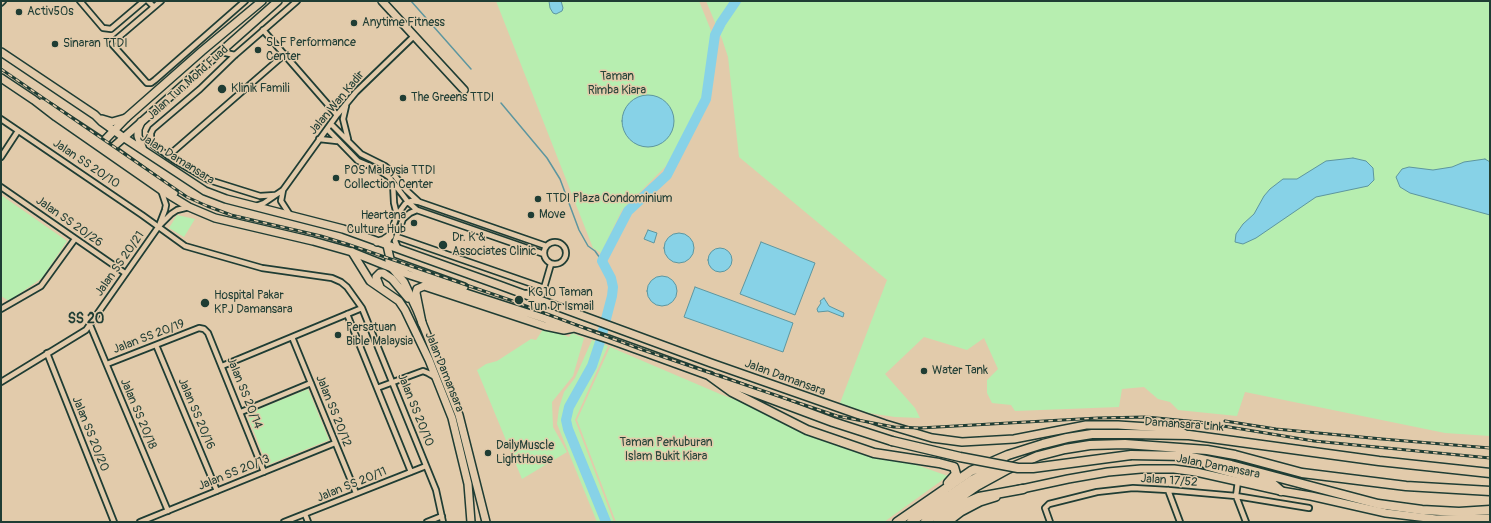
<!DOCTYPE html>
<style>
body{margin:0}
#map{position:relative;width:1491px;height:523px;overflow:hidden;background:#e2cbab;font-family:Pangolin,sans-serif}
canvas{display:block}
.frame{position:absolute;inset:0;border:2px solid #1f3d34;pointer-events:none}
</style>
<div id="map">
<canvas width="1491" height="523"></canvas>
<div class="frame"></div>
</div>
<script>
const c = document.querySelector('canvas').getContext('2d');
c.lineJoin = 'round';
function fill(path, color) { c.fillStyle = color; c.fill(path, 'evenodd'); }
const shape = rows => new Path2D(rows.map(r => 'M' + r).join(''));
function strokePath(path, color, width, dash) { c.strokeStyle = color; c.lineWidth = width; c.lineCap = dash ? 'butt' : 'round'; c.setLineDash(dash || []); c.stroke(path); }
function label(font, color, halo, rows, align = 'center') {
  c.font = font + ' Pangolin,sans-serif'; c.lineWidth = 3; c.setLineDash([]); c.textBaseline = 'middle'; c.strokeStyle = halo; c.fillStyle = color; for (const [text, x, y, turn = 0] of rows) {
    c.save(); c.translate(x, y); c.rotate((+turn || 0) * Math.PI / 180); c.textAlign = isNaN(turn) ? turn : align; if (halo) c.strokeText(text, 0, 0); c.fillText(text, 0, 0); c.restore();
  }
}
fill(shape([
 [496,1,699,1,712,33,704,99,666,166,622,210,601,253,593,248],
 [706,1,1490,1,1490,436,1445,433,1245,392,1237,416,1178,410,1170,402,1158,399,1144,387,1122,389,1119,407,1015,411,1011,405,992,403,987,393,987,380,998,369,984,338,967,350,924,337,885,374,915,408,920,418,895,417,868,413,840,403,887,280,739,157,728,57,722,39],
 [1,195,67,241,42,278,9,301,1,296],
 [177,215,195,219,184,237,169,228],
 [544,328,569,337,572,333,584,338,573,376,552,402,553,427,567,452,522,479,477,370,486,364,497,361,531,339,536,340],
 [592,340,608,346,575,420,614,522,597,522,557,424,559,408,564,392,575,378],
 [610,347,720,394,794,422,948,476,884,522,616,522,577,420],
 [308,389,329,440,267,465,247,414]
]), '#b7eeb0');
const water = shape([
 [549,1,561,1,563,8,562,11,556,14,553,13,550,8,549,1],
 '622 121a26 26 0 1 1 52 0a26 26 0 1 1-52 0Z',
 [1353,158,1366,161,1373,168,1374,180,1368,186,1316,197,1256,238,1243,244,1235,242,1236,234,1243,224,1254,214,1264,196,1270,189,1283,179,1297,179,1326,161,1353,158],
 [1485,159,1490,162,1490,215,1410,193,1400,187,1396,177,1402,169,1409,167,1433,170,1452,167,1464,162,1485,159],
 [648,230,657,233,654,243,644,239,648,230],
 '664 248a15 15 0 1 1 30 0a15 15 0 1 1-30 0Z',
 [761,242,815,263,795,315,740,294,761,242],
 '708 260a12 12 0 1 1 24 0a12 12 0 1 1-24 0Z',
 '647 291a15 15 0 1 1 30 0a15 15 0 1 1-30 0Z',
 [695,287,793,323,783,352,684,317,695,287],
 [824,298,829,306,844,313,843,317,828,311,818,312,817,309,821,303,820,301,824,298]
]);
fill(water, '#87d2e7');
strokePath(water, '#5d969f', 1);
strokePath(shape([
 [411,1,471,69],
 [501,103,547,158,560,179,579,230,588,246,595,251,602,261]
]), '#5d969f', 1.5);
strokePath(shape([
 [606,522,568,429,566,420,569,407,592,366,600,342,612,296,613,287,611,278,602,261,628,211,667,175,706,99,715,35,721,23,736,1]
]), '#87d2e7', 10);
const street = shape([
 [80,1,103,28,111,29,144,1],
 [148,1,154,7],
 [161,1,113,42,112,44,147,83,151,83,155,80,245,1],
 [1,3,3,1],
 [263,30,337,115],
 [221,52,235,55],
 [346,106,343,119,348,139],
 [1,119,142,215,185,246,262,268,332,278,341,282,347,287,362,308,436,490,443,522],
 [331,124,361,154,385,166,391,171,406,190,419,202],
 [327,129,358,161,377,169,389,177,408,202,417,210,544,254],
 [319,139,337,141],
 [168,156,285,54],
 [1,157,18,131],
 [393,183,394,203,397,215],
 [1,187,125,273],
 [283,190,281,201,290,215],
 [275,195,260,196,209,180,174,160,153,145,151,142,151,133,153,129,200,89,235,55,297,1],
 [256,206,264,203,283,190,337,115,356,92,414,36],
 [160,223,165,210,166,205,161,190],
 [397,237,541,287,544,287],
 '544 253a11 11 0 1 1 22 0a11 11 0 1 1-22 0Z',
 [387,245,397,215,405,204,408,202,412,201,419,202,546,246],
 [398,248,395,241,403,219,410,213,417,210],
 [526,293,542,295,551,264],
 [1,309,41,286,75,239],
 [347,314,411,472],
 [90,325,168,511],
 [292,337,356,493],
 [156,345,217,491],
 [47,353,114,522],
 [107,364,199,328,204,329,208,333,264,472],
 [222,366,362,308],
 [1,382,86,330,159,226,171,214,177,210,189,207],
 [377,388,423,371,428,373,435,377],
 [241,412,311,383],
 [1238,481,1236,496,1246,522],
 [1168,490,1180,522],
 [305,514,308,522],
 [140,522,335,443],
 [284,522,426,466],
 [427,522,442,516],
 [1050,522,1045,508,1049,504,1097,492,1133,488,1168,490,1236,496,1309,508]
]);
const secondary = shape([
 [382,1,464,90],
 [103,142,126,118,202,51,262,1],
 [112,148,278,1],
 [387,245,392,268,404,282,417,310,459,415,486,522],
 [352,252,370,281,399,301,405,310,429,360,452,418,468,484,471,522],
 [380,287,376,277,380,273,383,273,392,279,408,298]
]);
const primary = shape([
 [1,52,95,115,102,122,123,137,205,191,226,199,343,229,499,285,711,363,885,424,932,438,962,442,1014,439,1086,425,1118,425,1164,428,1180,431,1187,435],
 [1,78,34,100,56,117,161,190,189,207,215,218,313,241,352,252,407,274,608,339,710,376],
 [42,103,50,107,103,142,174,193],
 [102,119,112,122,126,118],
 [141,122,138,129,138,136,143,150],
 [377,242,384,240,390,236],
 [389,260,464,287],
 [422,323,416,293,417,289,424,286,545,326,564,330,574,328],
 [1017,490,1068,479,1108,472,1141,469,1174,469,1196,472,1281,491,1311,496,1386,513,1436,519,1490,518],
 [948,522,961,512,980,502,996,497]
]);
const highway = shape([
 [710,376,732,392,807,430,874,453,939,463,954,467,956,474,948,483],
 [718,379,833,422,892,441],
 [1131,455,1186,456,1231,465,1378,504,1422,510,1459,512,1490,510],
 [1203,461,1208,466,1273,484,1281,491],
 [897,522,971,471,1008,455,1043,444,1067,438,1092,434,1128,434,1189,435,1379,461,1490,473],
 [911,522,972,480,1004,463],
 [925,522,977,486,1008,469,1038,456,1065,449,1090,445,1125,444,1207,450,1235,455,1302,473,1406,486,1490,491],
 [938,522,963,504,979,497,1023,489]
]);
strokePath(street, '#1f3d34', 8);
strokePath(secondary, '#1f3d34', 10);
strokePath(primary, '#1f3d34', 10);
strokePath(highway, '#1f3d34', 11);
strokePath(street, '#e2cbab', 4.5);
strokePath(secondary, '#e2cbab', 7);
strokePath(primary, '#e2cbab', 7);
strokePath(highway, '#e2cbab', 8);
const rail = shape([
 [1,69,171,186,187,197,207,206,231,215,321,236,347,244,510,300,640,349,837,416,894,427,920,428,1098,418,1146,417,1199,422,1314,441,1490,458],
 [1225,421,1276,429,1382,439,1490,448]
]);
strokePath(rail, '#1f3d34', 3);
strokePath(rail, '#e2cbab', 1.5, [4.5]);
const highwayBridge = shape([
 [892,441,960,457,1018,468,1033,468,1131,455]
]);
strokePath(highwayBridge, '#1f3d34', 11, []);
strokePath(highwayBridge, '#e2cbab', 8);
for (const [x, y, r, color] of [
 [19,12,4,"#1f3d34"],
 [354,23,4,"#1f3d34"],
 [55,44,4,"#1f3d34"],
 [258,50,4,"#1f3d34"],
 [222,89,5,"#1f3d34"],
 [403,98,4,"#1f3d34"],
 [336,178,4,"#1f3d34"],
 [538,199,4,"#1f3d34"],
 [531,215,4,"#1f3d34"],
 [414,223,4,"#1f3d34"],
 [443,245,5,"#1f3d34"],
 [519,300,5,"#1f3d34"],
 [205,303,5,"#1f3d34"],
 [338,335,4,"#1f3d34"],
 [924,371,4,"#1f3d34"],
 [488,453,4,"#1f3d34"]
]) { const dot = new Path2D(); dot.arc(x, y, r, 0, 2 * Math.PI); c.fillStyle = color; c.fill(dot); strokePath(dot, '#e2cbab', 1.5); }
label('12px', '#1f3d34', '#e2cbab', [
 ["Activ50s",27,12],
 ["Anytime Fitness",362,23],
 ["SLF Performance",266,43],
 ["Center",266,57],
 ["Sinaran TTDI",63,44],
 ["Klinik Famili",231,89],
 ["The Greens TTDI",411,98],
 ["POS Malaysia TTDI",344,171],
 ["Collection Center",344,185],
 ["TTDI Plaza Condominium",546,199],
 ["Move",539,215],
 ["Heartana",406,216,"right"],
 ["Culture Hub",406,230,"right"],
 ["Dr. K &",452,238],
 ["Associates Clinic",452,252],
 ["KG10 Taman",528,293],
 ["Tun Dr Ismail",528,307],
 ["Hospital Pakar",214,296],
 ["KPJ Damansara",214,310],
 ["Persatuan",346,328],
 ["Bible Malaysia",346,342],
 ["Water Tank",932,371],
 ["DailyMuscle",496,446],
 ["LightHouse",496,460]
], 'left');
label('12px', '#27463a', '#e2cbab', [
 ["Taman",617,77],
 ["Rimba Kiara",617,91],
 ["Taman Perkuburan",666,443],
 ["Islam Bukit Kiara",666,457]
]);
label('12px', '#1f3d34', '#e2cbab', [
 ["Jalan Tun Mohd Fuad",188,83,-42],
 ["Jalan Wan Kadir",337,103,-50],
 ["Jalan Damansara",177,159,32],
 ["Jalan SS 20/10",86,164,34],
 ["Jalan SS 20/26",69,222,35],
 ["Jalan SS 20/21",120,264,-55],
 ["Jalan SS 20/19",149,337,-21],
 ["Jalan Damansara",444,372,68],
 ["Jalan Damansara",785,378,20],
 ["Jalan SS 20/14",244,393,68],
 ["Jalan SS 20/10",415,410,68],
 ["Jalan SS 20/12",333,411,68],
 ["Jalan SS 20/18",138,414,67],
 ["Jalan SS 20/16",196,414,67],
 ["Damansara Link",1184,425,4],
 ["Jalan SS 20/20",90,434,68],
 ["Jalan Damansara",1218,467,11],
 ["Jalan SS 20/13",234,473,-22],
 ["Jalan 17/52",1169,481,4],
 ["Jalan SS 20/11",352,485,-22]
]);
label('bold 14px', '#1f3d34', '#e2cbab', [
 ["SS 20",86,319]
]);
</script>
